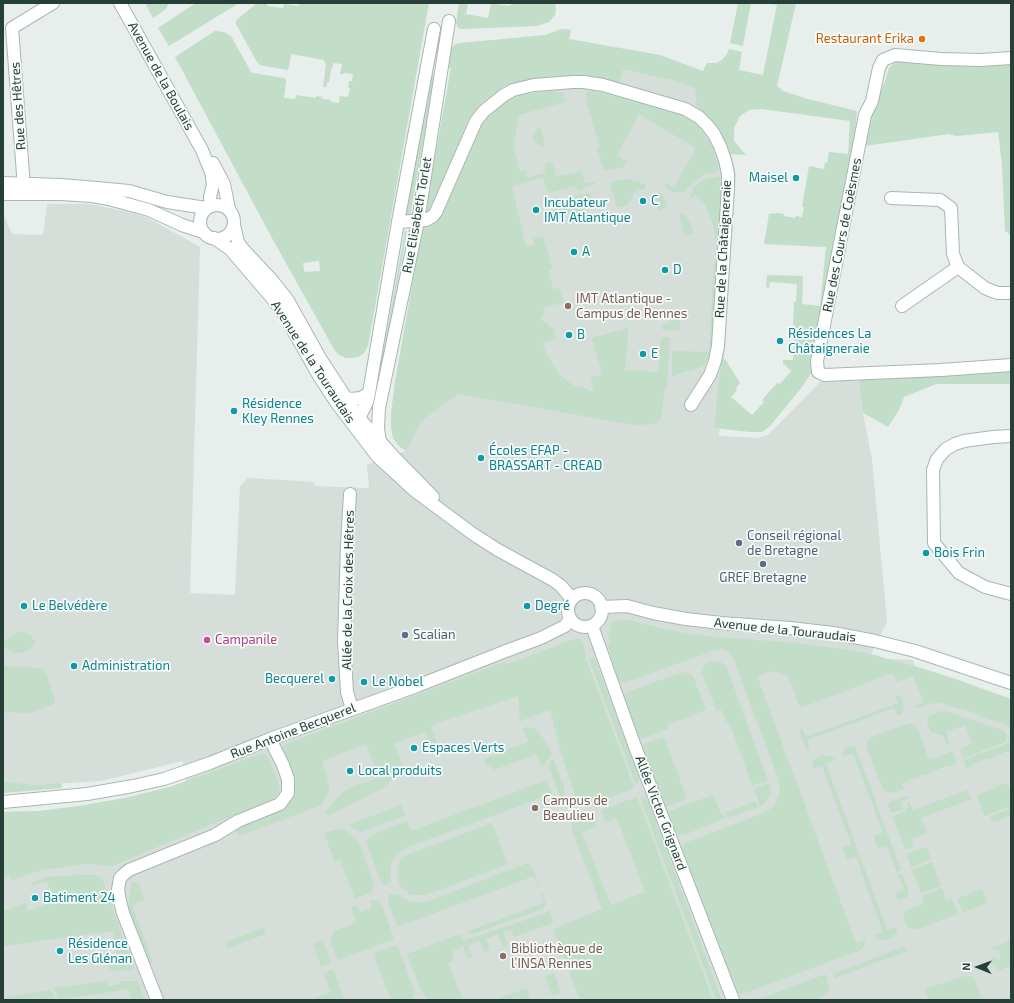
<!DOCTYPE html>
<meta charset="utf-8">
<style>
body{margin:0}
#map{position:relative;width:1014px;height:1003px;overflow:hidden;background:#e7eeeb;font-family:"Exo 2",sans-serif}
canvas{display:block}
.frame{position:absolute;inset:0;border:4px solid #263f38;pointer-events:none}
.north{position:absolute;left:958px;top:947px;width:40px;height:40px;-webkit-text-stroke:3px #f7fbf9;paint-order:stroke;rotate:271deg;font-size:11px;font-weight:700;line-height:16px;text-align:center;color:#263f38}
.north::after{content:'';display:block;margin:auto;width:14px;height:18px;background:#263f38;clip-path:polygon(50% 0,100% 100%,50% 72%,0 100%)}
</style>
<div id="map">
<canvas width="1014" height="1003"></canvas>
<div class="frame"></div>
<div class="north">N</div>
</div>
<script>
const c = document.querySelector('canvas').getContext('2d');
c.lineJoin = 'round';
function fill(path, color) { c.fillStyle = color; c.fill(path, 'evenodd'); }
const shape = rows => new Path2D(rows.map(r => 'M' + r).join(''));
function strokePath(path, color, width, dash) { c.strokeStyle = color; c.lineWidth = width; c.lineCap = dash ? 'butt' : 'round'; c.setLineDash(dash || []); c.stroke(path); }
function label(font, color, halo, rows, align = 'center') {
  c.font = font + ' "Exo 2",sans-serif'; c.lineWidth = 3.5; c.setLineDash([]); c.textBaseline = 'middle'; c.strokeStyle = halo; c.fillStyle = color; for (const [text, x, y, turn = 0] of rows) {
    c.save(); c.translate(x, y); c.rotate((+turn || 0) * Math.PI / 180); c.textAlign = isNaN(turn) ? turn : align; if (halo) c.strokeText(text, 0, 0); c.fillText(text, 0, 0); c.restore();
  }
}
fill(shape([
 [562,42,734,89,731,153,736,174,719,436,758,438,768,435,822,380,859,381,863,413,872,460,887,622,871,654,888,659,913,660,915,666,957,679,1011,699,1011,1000,3,1000,3,812,39,811,79,806,125,798,170,787,186,781,183,761,101,781,35,785,3,781,3,213,12,234,43,235,47,204,89,204,128,212,148,218,200,247,190,593,235,595,240,486,248,478,313,482,315,486,369,488,367,465,406,451,399,446,393,438,391,427,391,414,395,382,451,67]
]), '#d5ded9');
fill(shape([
 [145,3,169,3,166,9,153,18],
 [196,3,239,3,169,46,158,28],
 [257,3,267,3,267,6,283,8,284,4,299,6,299,3,429,3,368,346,364,353,358,357,350,358,346,358,339,355,335,351,272,238,175,57,215,31,224,32,231,36,251,72,253,73,284,78,286,80,284,98,295,99,296,95,316,98,317,96,322,97,322,99,331,100,331,102,339,103,340,96,348,97,350,89,348,88,349,81,352,81,353,74,344,73,344,74,340,74,342,64,333,63,332,69,331,69,329,82,327,82,326,87,323,87,326,65,324,60,291,54,289,68,287,70,260,65,257,62,236,24,236,21,238,19],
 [319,261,320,271,304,272,303,263],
 [459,3,468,3,466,14,488,18,491,3,508,6,511,5,513,3,555,3,556,11,555,15,549,22,537,26,462,29,458,28,456,23],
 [738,3,751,3,743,45,742,46,730,43],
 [767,3,796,3,777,86,783,91,808,99,857,111,854,143,814,369,799,391,770,426,762,432,750,432,714,428,718,390,722,360,725,359,740,383,736,388,737,390,731,397,752,415,764,402,762,400,777,383,780,384,791,371,783,363,783,360,793,360,795,325,793,325,794,302,796,302,797,284,770,282,769,288,766,287,767,275,803,276,802,304,820,306,826,247,764,244,769,214,778,213,784,214,784,216,795,218,796,216,802,217,804,207,802,207,809,166,824,169,825,163,827,163,829,152,848,154,850,121,762,109,749,110,740,116,734,128,734,141,746,155,730,154,719,130,697,106,695,88,673,80,623,69,619,82,594,76,535,79,504,86,482,102,467,121,457,150,440,190,429,212,425,214,451,68,446,67,449,52,454,45,460,43,545,35,561,29,565,29,571,30,569,39,660,55,703,71,707,63,716,63,722,60,727,54,729,49,742,52,739,70,763,75,777,5],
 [903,61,1011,62,1011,235,1005,231,1002,164,998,132,956,136,949,134,865,146,870,115,884,84,889,68,895,62],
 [431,75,435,76,410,216,406,215],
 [591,90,679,114,693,122,703,132,713,147,719,171,705,174,695,181,683,193,672,192,665,187,665,182,674,188,696,148,639,114,617,155,627,162,624,167,604,171,597,149,600,147,585,97,587,92],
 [550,91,563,93,565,102,519,115,513,145,520,171,526,170,527,178,545,173,545,164,552,162,556,177,582,171,585,184,594,182,596,184,578,190,576,186,548,193,543,177,512,186,526,247,535,244,533,239,543,236,552,268,548,270,553,289,559,288,564,302,543,308,544,311,541,319,544,322,548,324,549,328,553,327,556,339,543,343,547,356,549,356,552,364,561,376,567,381,575,386,589,389,589,391,594,391,590,378,602,374,592,338,627,328,628,333,625,370,659,372,661,337,670,338,667,384,664,393,661,418,655,424,635,425,458,394,421,421,406,451,399,446,393,438,391,427,391,414,395,382,422,230,434,223,452,188,475,132,487,113,502,103,521,95],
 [541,128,545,147,541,146,534,142,533,138,537,129],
 [720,176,721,188,719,218,715,248,715,233,711,219,705,204,695,195,689,199,694,187,705,180],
 [626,179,637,181,646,185,645,188,641,190,637,188,627,205,617,208,610,183,618,180],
 [590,192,593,206,590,208,555,218,551,204],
 [658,192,661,193,665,199,667,208,658,211,655,197],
 [684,214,690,222,693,233,685,236,679,215],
 [405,231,407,231,379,386,377,386],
 [714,263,718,263,712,351,707,361,701,366,693,370,684,372,676,375,672,377,672,351,709,352],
 [678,309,681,310,679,331,663,330,661,326,667,323,672,319],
 [1011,367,1010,384,936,384,904,397,899,410,888,427,863,413,859,381,865,377],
 [620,619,630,620,668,630,704,636,796,643,851,650,870,654,924,669,1011,699,1011,727,974,713,940,703,933,703,918,708,915,706,924,703,913,676,897,682,893,673,800,708,788,676,772,671,757,676,856,943,865,940,865,944,861,950,745,993,739,994,735,991,681,852,681,849,685,843,764,813,769,810,775,804,778,797,780,790,778,778,733,658,729,652,722,649,715,650,624,683,619,683,618,682,608,645,611,643,608,635,611,624,614,622],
 [17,632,24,632,32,637,35,643,30,649,24,652,18,653,11,652,3,646,4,642],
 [577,638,581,639,582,641,586,654,586,659,634,787,632,789,589,805,576,798,561,753,550,710,520,721,518,696,431,725,440,752,434,754,426,732,394,743,402,765,398,766,400,772,391,781,383,788,330,815,326,814,326,811,340,795,345,791,352,787,379,778,366,744,322,761,329,785,329,790,322,805,242,835,238,835,235,831,235,829,294,790,293,779,282,752,283,747,286,744,504,662,508,664],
 [594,657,638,775,639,781,636,785,589,659],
 [712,661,721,662,727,668,768,781,752,785,729,722,726,722,722,710,717,711,702,674,703,668,705,664],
 [3,666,42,668,45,671,54,697,55,701,54,704,29,713,3,712],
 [685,672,693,676,706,710,667,725,668,729,644,738,641,738,639,737,624,699,625,694,627,692,680,673],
 [895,695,898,695,900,697,904,706,903,711,899,716,898,716,894,708,807,740,810,749,806,749,800,733,801,729,802,729,806,737,898,703],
 [941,711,948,712,1004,731,1007,735,1006,740,1005,742,963,758,960,749,972,744,965,725,946,732,950,744,946,745,943,735,931,732,927,722,927,718,929,716],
 [910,723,914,724,917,727,929,760,953,751,957,763,951,766,945,766,945,768,939,768,939,770,932,771,933,773,926,773,927,775,920,775,921,777,914,778,915,779,908,780,908,781,902,784,904,789,893,793,887,792,883,789,881,785,867,748,867,745,868,740,871,737],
 [529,727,533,728,537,730,545,741,552,754,542,768,537,754,493,770,491,764,486,766,484,759,528,742,523,728],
 [664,737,687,799,665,807,643,749,643,745,646,743],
 [1011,742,1011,750,1009,750,1009,752,1003,752,1003,754,997,754,997,756,990,757,991,759,984,759,985,761,978,761,979,763,972,763,972,766,966,768,964,760],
 [851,746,854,746,856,749,901,870,897,872,887,846,878,849,874,836,883,833,853,753,844,757,843,753,844,750,845,748],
 [263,753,265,754,270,760,279,785,280,790,278,794,273,799,112,866,88,864,78,865,41,870,12,880,10,875,3,877,3,812,39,811,79,806,125,798,170,787],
 [824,755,831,756,835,760,826,764,887,930,897,927,897,932,895,936,884,941,878,940,874,936,883,932,856,857,847,860,842,848,851,844,822,766,813,769,812,765,814,760,818,757],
 [553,758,564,787,564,795,562,802,548,765],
 [547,780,552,794,408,847,403,850,395,857,392,862,390,872,391,880,389,883,386,885,384,885,381,882,367,845,367,840,372,835,407,821,411,831],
 [3,781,35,785,61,783,62,788,3,793],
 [770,783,771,791,769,796,765,803,760,806,754,788],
 [1007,783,1011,791,1011,806,984,816,977,795],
 [967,790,971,799,921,818,927,833,911,839,914,847,907,849,905,848,892,817,905,811,906,808,909,807,907,803,909,802,913,810],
 [713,795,721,815,723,814,725,818,684,835,680,835,674,831,667,812],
 [907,795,908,798,900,802,903,809,891,813,888,805,889,802],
 [637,797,659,856,713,1000,580,1000,553,929,602,909,573,832,572,828,572,824,574,821,577,820,592,814,596,826,582,832,611,905,645,892,617,818,606,823,601,810],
 [640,797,645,798,649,803,722,1000,716,1000],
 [756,801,758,807,727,818,725,813],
 [401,805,405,816,378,825,365,831,360,832,348,825],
 [1011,809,1011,816,1006,816,1006,818,999,819,1000,821,992,821,990,816],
 [492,823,508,864,426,895,414,895,410,894,403,889,400,885,397,876,398,867,401,860,407,855],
 [340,828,346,831,357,840,361,847,374,885,373,889,372,892,355,899,340,860,335,862,324,833],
 [926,847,931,859,911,867,907,854],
 [932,862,941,886,921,893,912,870],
 [528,863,535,873,539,885,539,888,534,876,397,927,388,901,389,895,391,894,399,895,407,900,414,902,426,902],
 [902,874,909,893,908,896,906,898,900,900,897,898,895,893,904,890,898,875],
 [79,875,96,875,99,876,103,880,134,970,112,971,109,969,106,957,117,955,113,931,3,946,3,911,26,903,28,911,53,902,54,905,56,905,47,881,33,886,31,883,48,877],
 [136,882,137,884,139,884,144,900,132,905,153,962,147,964,128,911,131,883],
 [942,888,946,901,952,899,958,914,917,929,911,929,908,928,904,918,905,912,909,909,924,904,922,896],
 [982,888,988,903,963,912,957,898,958,897,959,899,964,895,965,897,970,892,971,894,976,890,977,892],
 [540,892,542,893,546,904,545,906,542,909,473,934,470,934,469,933,468,931,544,903],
 [373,900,377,900,381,903,394,939,338,960,331,943,331,938,334,932,337,930,357,922,351,908,357,905,360,912,372,908,370,901],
 [549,910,553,923,514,937,511,930,503,932,508,945,503,947,498,934,486,939,490,951,485,953,480,941,468,946,473,957,468,959,463,947,453,951,453,955,452,956,454,960,448,963,463,1000,428,1000,421,990,412,968,407,954,460,934,463,941,543,914],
 [263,928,266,934,228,948,226,942],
 [323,940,331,963,321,967,313,944],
 [1011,941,1011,965,998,971,995,963,989,965,988,963,994,957,998,961,1001,959,999,951,991,948],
 [394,946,396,946,398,947,415,992,412,1000,391,1000,374,955,374,953],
 [905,946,907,951,835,978,833,974],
 [333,969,345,1000,310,1000,331,992,324,973],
 [554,973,561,993,552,996,545,976],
 [826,974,830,992,815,1000,757,1000],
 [965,976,972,977,975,981,982,1000,930,1000,928,998,925,989],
 [107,981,108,986,120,984,120,981,138,981,144,1000,131,1000,128,989,59,1000,54,988],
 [527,988,531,1000,494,1000],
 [51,990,54,1000,3,1000,3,998]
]), '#c2ddc8');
const minor = shape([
 [1011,58,981,60,941,59,895,55,883,60,879,68,872,101,865,115,817,361,818,372,824,375,941,370,1011,365],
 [23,184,23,174,12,28,53,3],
 [891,198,940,200,951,208,953,254,958,267,985,288,992,291,998,293,1011,293],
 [398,222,426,220,433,216,436,212,476,121,484,111,504,95,513,90,534,85,573,82,584,82,603,85,685,109,699,117,707,125,714,134,720,146,725,160,728,174,728,187,718,346,715,361,710,375,691,405],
 [902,306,958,267],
 [346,398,351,399,361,398,369,393,398,222,434,29],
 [359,425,359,418,367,402,369,393],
 [1011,436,993,437,964,441,955,444,946,449,937,459,933,470,934,543,959,573,985,587,1011,594],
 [380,442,378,428,379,408,418,221,449,21],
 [350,494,347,545,344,642,347,692,352,709],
 [592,626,634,744,733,1000],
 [157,1000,123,913,120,901,118,890,120,878,123,875,129,870,215,835,238,821,280,804,288,793,288,779,283,765,270,739]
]);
const tertiary = shape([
 [120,3,202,150,211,172,213,184,210,197,211,206],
 [213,163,224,184,229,209],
 [3,802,87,794,133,786,164,779,210,763,270,739,417,686,506,651,541,638,565,626,570,619]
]);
const secondary = shape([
 [3,183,61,185,108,189,129,191,167,202,206,208],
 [3,194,61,194,92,196,109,199,149,210,182,225,203,232],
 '200 222a17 17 0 1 1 34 0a17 17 0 1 1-34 0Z',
 [234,225,238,242,242,248,271,279,287,299,320,358,359,418,394,457,433,497],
 [214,238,230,249,272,298,285,316,319,376,336,402,377,456,415,491,473,534,498,550,553,580,561,586,572,599],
 '568 610a17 17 0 1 1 34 0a17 17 0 1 1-34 0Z',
 [601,607,627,606,653,613,686,619,721,623,790,628,833,633,875,641,915,651,1011,683]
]);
strokePath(minor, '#a9b6b2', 14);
strokePath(tertiary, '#a9b6b2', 14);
strokePath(secondary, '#a6b9b2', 14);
strokePath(minor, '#fff', 12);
strokePath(tertiary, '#fff', 12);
strokePath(secondary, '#fff', 12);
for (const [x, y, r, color] of [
 [922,39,4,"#e8710a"],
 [796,178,4,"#0f9aa8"],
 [643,201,4,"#0f9aa8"],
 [536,210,4,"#0f9aa8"],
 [574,252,4,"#0f9aa8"],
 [665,270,4,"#0f9aa8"],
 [568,306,4,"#8d6e63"],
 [569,335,4,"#0f9aa8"],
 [780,341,4,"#0f9aa8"],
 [643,354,4,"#0f9aa8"],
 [234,411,4,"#0f9aa8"],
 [481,458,4,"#0f9aa8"],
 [739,543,4,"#5c6f8a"],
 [926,553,4,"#0f9aa8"],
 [763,564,4,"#5c6f8a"],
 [24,606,4,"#0f9aa8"],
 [527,606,4,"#0f9aa8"],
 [405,635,4,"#5c6f8a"],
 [207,640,4,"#d1479c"],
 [74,666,4,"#0f9aa8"],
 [332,679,4,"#0f9aa8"],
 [364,682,4,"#0f9aa8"],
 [414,748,4,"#0f9aa8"],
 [350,771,4,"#0f9aa8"],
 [535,808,4,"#8d6e63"],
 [35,898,4,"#0f9aa8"],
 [60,951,4,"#0f9aa8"],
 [503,956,4,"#8d6e63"]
]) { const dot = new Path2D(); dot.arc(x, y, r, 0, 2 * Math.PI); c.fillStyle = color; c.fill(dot); strokePath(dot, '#f7fbf9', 1.5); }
label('13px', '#c56008', '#f7fbf9', [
 ["Restaurant Erika",914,39]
], 'right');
label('13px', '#263f38', '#f7fbf9', [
 ["Avenue de la Boulais",161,76,61],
 ["Rue des Hêtres",18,106,-94],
 ["Rue Elisabeth Torlet",417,215,-80],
 ["Rue des Cours de Coësmes",842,235,-79],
 ["Rue de la Châtaigneraie",723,249,-87],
 ["Avenue de la Touraudais",313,362,57],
 ["Allée de la Croix des Hêtres",348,590,-89],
 ["Avenue de la Touraudais",785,630,6],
 ["Rue Antoine Becquerel",293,731,-21],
 ["Allée Victor Grignard",661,813,69]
]);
label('13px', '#0d838f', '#f7fbf9', [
 ["Maisel",788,178,"right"],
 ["C",651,201],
 ["Incubateur",544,203],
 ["IMT Atlantique",544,218],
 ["A",582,252],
 ["D",673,270],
 ["Résidences La",788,334],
 ["Châtaigneraie",788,349],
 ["B",577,335],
 ["E",651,354],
 ["Résidence",242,404],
 ["Kley Rennes",242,419],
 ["Écoles EFAP -",489,451],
 ["BRASSART - CREAD",489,466],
 ["Bois Frin",934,553],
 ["Le Belvédère",32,606],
 ["Degré",535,606],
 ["Administration",82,666],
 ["Becquerel",324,679,"right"],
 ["Le Nobel",372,682],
 ["Espaces Verts",422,748],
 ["Local produits",358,771],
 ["Batiment 24",43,898],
 ["Résidence",68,944],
 ["Les Glénan",68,959]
], 'left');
label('13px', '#785e54', '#f7fbf9', [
 ["IMT Atlantique -",576,299],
 ["Campus de Rennes",576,314],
 ["Campus de",543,801],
 ["Beaulieu",543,816],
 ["Bibliothèque de",511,949],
 ["l’INSA Rennes",511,964]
], 'left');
label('13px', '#4e5e75', '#f7fbf9', [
 ["Conseil régional",747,536],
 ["de Bretagne",747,551],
 ["GREF Bretagne",763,578,"center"],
 ["Scalian",413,635]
], 'left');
label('13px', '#b23c85', '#f7fbf9', [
 ["Campanile",215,640]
], 'left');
</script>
